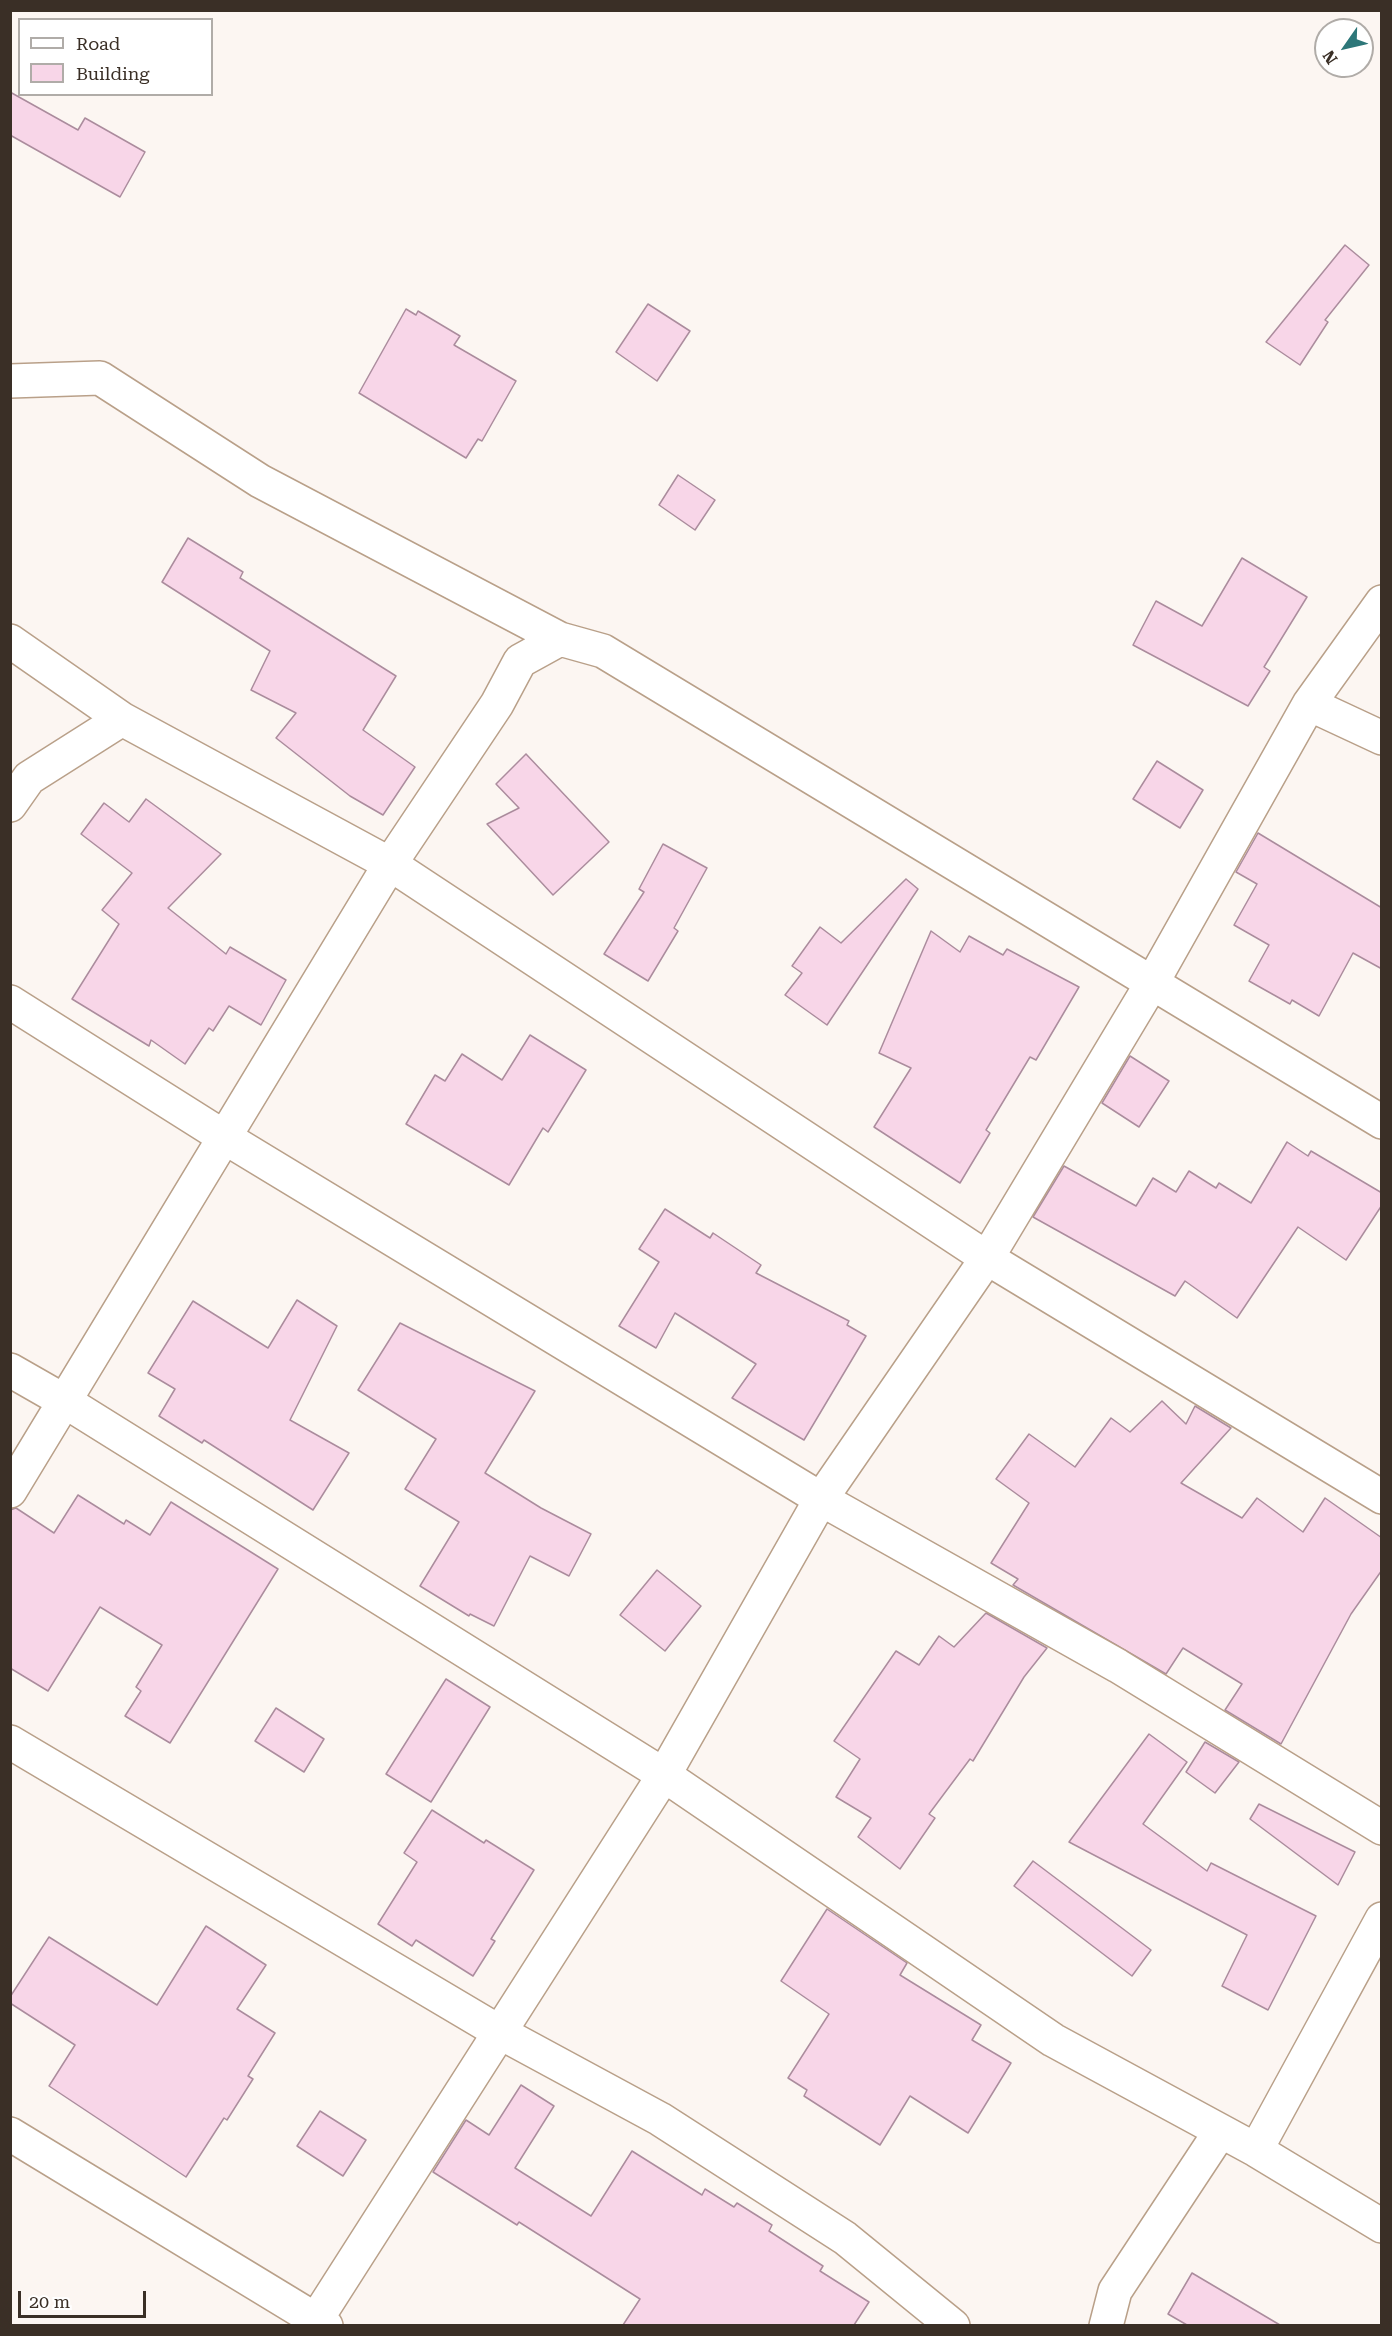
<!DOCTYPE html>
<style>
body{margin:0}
#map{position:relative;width:1392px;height:2336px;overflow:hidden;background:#fcf6f2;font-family:"Roboto Serif",serif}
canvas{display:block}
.frame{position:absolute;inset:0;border:12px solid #3a2f26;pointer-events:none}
.legend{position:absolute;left:18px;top:18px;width:195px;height:78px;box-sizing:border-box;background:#fff;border:2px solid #b0aca8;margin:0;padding:8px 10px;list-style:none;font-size:18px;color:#3a2f26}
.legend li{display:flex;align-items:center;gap:12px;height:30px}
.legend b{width:30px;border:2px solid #b0aca8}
.north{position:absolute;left:1314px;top:18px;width:60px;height:60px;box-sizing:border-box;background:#fff;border:2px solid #b0aca8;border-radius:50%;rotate:236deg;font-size:16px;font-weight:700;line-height:24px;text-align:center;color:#3a2f26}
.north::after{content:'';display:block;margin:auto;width:21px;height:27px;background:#2d7779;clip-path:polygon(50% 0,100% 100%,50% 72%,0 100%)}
.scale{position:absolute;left:18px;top:2291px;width:128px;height:27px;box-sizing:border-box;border:3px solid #3a2f26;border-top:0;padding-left:8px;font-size:18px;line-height:21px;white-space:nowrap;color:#3a2f26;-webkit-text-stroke:4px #fff;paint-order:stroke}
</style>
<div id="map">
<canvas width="1392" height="2336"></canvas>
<div class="frame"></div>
<ul class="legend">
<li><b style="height:8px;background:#fff"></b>Road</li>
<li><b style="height:16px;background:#f8d6e8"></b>Building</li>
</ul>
<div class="north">N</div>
<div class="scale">20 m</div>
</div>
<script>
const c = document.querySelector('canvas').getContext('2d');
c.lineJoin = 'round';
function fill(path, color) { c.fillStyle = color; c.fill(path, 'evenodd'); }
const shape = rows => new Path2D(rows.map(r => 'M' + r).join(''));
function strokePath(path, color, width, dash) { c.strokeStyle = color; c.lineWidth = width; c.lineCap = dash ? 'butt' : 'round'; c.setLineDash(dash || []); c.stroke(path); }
const building = shape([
 [10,92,78,130,85,118,145,152,120,197,10,135,10,92],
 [1345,245,1369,265,1325,320,1328,322,1300,365,1266,342,1345,245],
 [648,304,690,331,657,381,616,352,648,304],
 [406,309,416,315,418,311,460,336,454,345,516,381,482,441,478,439,466,458,359,393,406,309],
 [678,475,715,500,695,530,659,505,678,475],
 [188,538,243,572,240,578,396,676,363,730,415,767,383,815,350,796,276,738,296,713,251,690,270,651,162,582,188,538],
 [1242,558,1307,597,1264,667,1270,671,1248,706,1133,645,1156,601,1202,626,1242,558],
 [526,754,609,842,553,895,487,824,519,808,496,784,526,754],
 [1157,761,1203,790,1180,828,1133,799,1157,761],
 [146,799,221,854,168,908,226,954,230,947,286,980,261,1025,229,1006,213,1031,209,1028,185,1064,151,1040,149,1046,72,999,119,924,102,910,132,873,81,834,104,803,129,822,146,799],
 [1258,833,1382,908,1382,969,1353,953,1319,1016,1292,1000,1290,1004,1249,981,1269,945,1234,925,1257,884,1236,872,1258,833],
 [663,844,707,868,674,928,678,931,648,981,604,954,644,892,639,889,663,844],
 [906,879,918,889,827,1025,785,995,802,973,792,966,820,927,841,943,906,879],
 [931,931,960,952,969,936,1003,955,1007,949,1079,987,1036,1060,1030,1057,986,1130,990,1133,960,1183,874,1127,911,1068,879,1053,931,931],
 [530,1035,586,1070,548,1132,543,1128,509,1185,406,1124,435,1075,445,1081,462,1054,502,1080,530,1035],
 [1130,1056,1169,1081,1139,1127,1102,1103,1130,1056],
 [1287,1142,1308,1156,1311,1151,1382,1193,1382,1205,1346,1260,1298,1227,1237,1318,1185,1281,1175,1296,1033,1217,1064,1166,1136,1206,1153,1178,1176,1192,1189,1171,1216,1188,1219,1183,1251,1203,1287,1142],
 [665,1209,710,1238,713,1233,761,1265,756,1273,849,1321,847,1325,866,1336,804,1440,732,1398,756,1364,675,1313,656,1348,619,1326,659,1262,639,1249,665,1209],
 [297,1300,337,1326,290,1420,349,1453,313,1510,204,1440,202,1443,159,1416,175,1389,148,1373,193,1301,268,1348,297,1300],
 [400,1323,535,1391,485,1473,541,1508,591,1534,569,1576,530,1556,494,1626,470,1614,469,1616,420,1586,459,1522,405,1489,436,1439,358,1390,400,1323],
 [1162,1401,1186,1424,1195,1406,1231,1428,1181,1483,1242,1518,1257,1498,1303,1532,1325,1498,1382,1538,1382,1570,1351,1614,1281,1744,1225,1710,1242,1684,1183,1648,1166,1674,1013,1585,1018,1579,991,1563,1029,1503,996,1479,1029,1434,1075,1467,1111,1418,1130,1432,1162,1401],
 [78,1495,124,1524,126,1520,150,1535,171,1502,278,1569,170,1743,125,1716,141,1691,136,1687,162,1645,100,1607,48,1691,10,1668,10,1510,16,1508,54,1533,78,1495],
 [657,1570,701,1606,665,1651,620,1615,657,1570],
 [986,1613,1047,1648,1024,1677,973,1761,970,1759,929,1814,935,1818,900,1869,858,1837,871,1818,836,1797,860,1759,834,1741,896,1651,919,1665,939,1636,954,1647,986,1613],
 [446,1679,490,1707,431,1802,386,1774,446,1679],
 [276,1708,324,1739,304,1772,255,1741,276,1708],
 [1149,1734,1187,1762,1143,1824,1207,1871,1211,1863,1316,1916,1268,2010,1222,1986,1247,1935,1069,1842,1149,1734],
 [1205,1742,1239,1762,1215,1793,1186,1772,1205,1742],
 [1259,1804,1355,1852,1338,1885,1250,1819,1259,1804],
 [432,1810,484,1843,486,1840,534,1870,491,1939,495,1941,473,1976,416,1940,412,1946,378,1924,417,1862,404,1853,432,1810],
 [1033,1861,1151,1950,1132,1976,1014,1886,1033,1861],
 [827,1909,907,1963,900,1975,981,2025,972,2040,1011,2063,968,2133,910,2096,880,2145,804,2096,807,2090,788,2078,829,2014,781,1981,827,1909],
 [206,1926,266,1965,237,2009,275,2033,248,2076,253,2079,227,2120,224,2118,186,2177,49,2086,75,2045,10,2003,10,1997,49,1937,157,2005,206,1926],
 [521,2085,554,2106,515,2168,591,2216,632,2151,702,2195,705,2189,734,2207,737,2203,772,2225,769,2231,823,2266,820,2271,869,2302,854,2325,623,2325,640,2299,519,2222,517,2225,433,2172,466,2120,489,2135,521,2085],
 [320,2111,366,2140,343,2176,297,2146,320,2111],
 [1192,2273,1280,2325,1187,2325,1168,2314,1192,2273]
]);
fill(building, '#f8d6e8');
strokePath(building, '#ab8c9d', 1.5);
const street = shape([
 [10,381,100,378,260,481,560,639],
 [10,641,122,719,390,864,987,1258,1382,1497],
 [1309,704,1382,738],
 [10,805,29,778,122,719],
 [10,1002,224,1137,821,1499,1118,1666,1382,1828],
 [10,1370,66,1402,664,1775,1053,2040,1256,2150,1382,2226],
 [10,1491,390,864,497,704,520,661,560,639,603,651,1382,1122],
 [10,1742,501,2033,660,2119,845,2238,953,2326],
 [10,2134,326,2326],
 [1256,2150,1382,1919],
 [312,2326,664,1775,821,1499,987,1258,1152,983,1309,704,1382,602],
 [1106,2326,1115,2291,1220,2132]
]);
strokePath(street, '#b9a089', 36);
strokePath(street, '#fff', 33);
</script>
